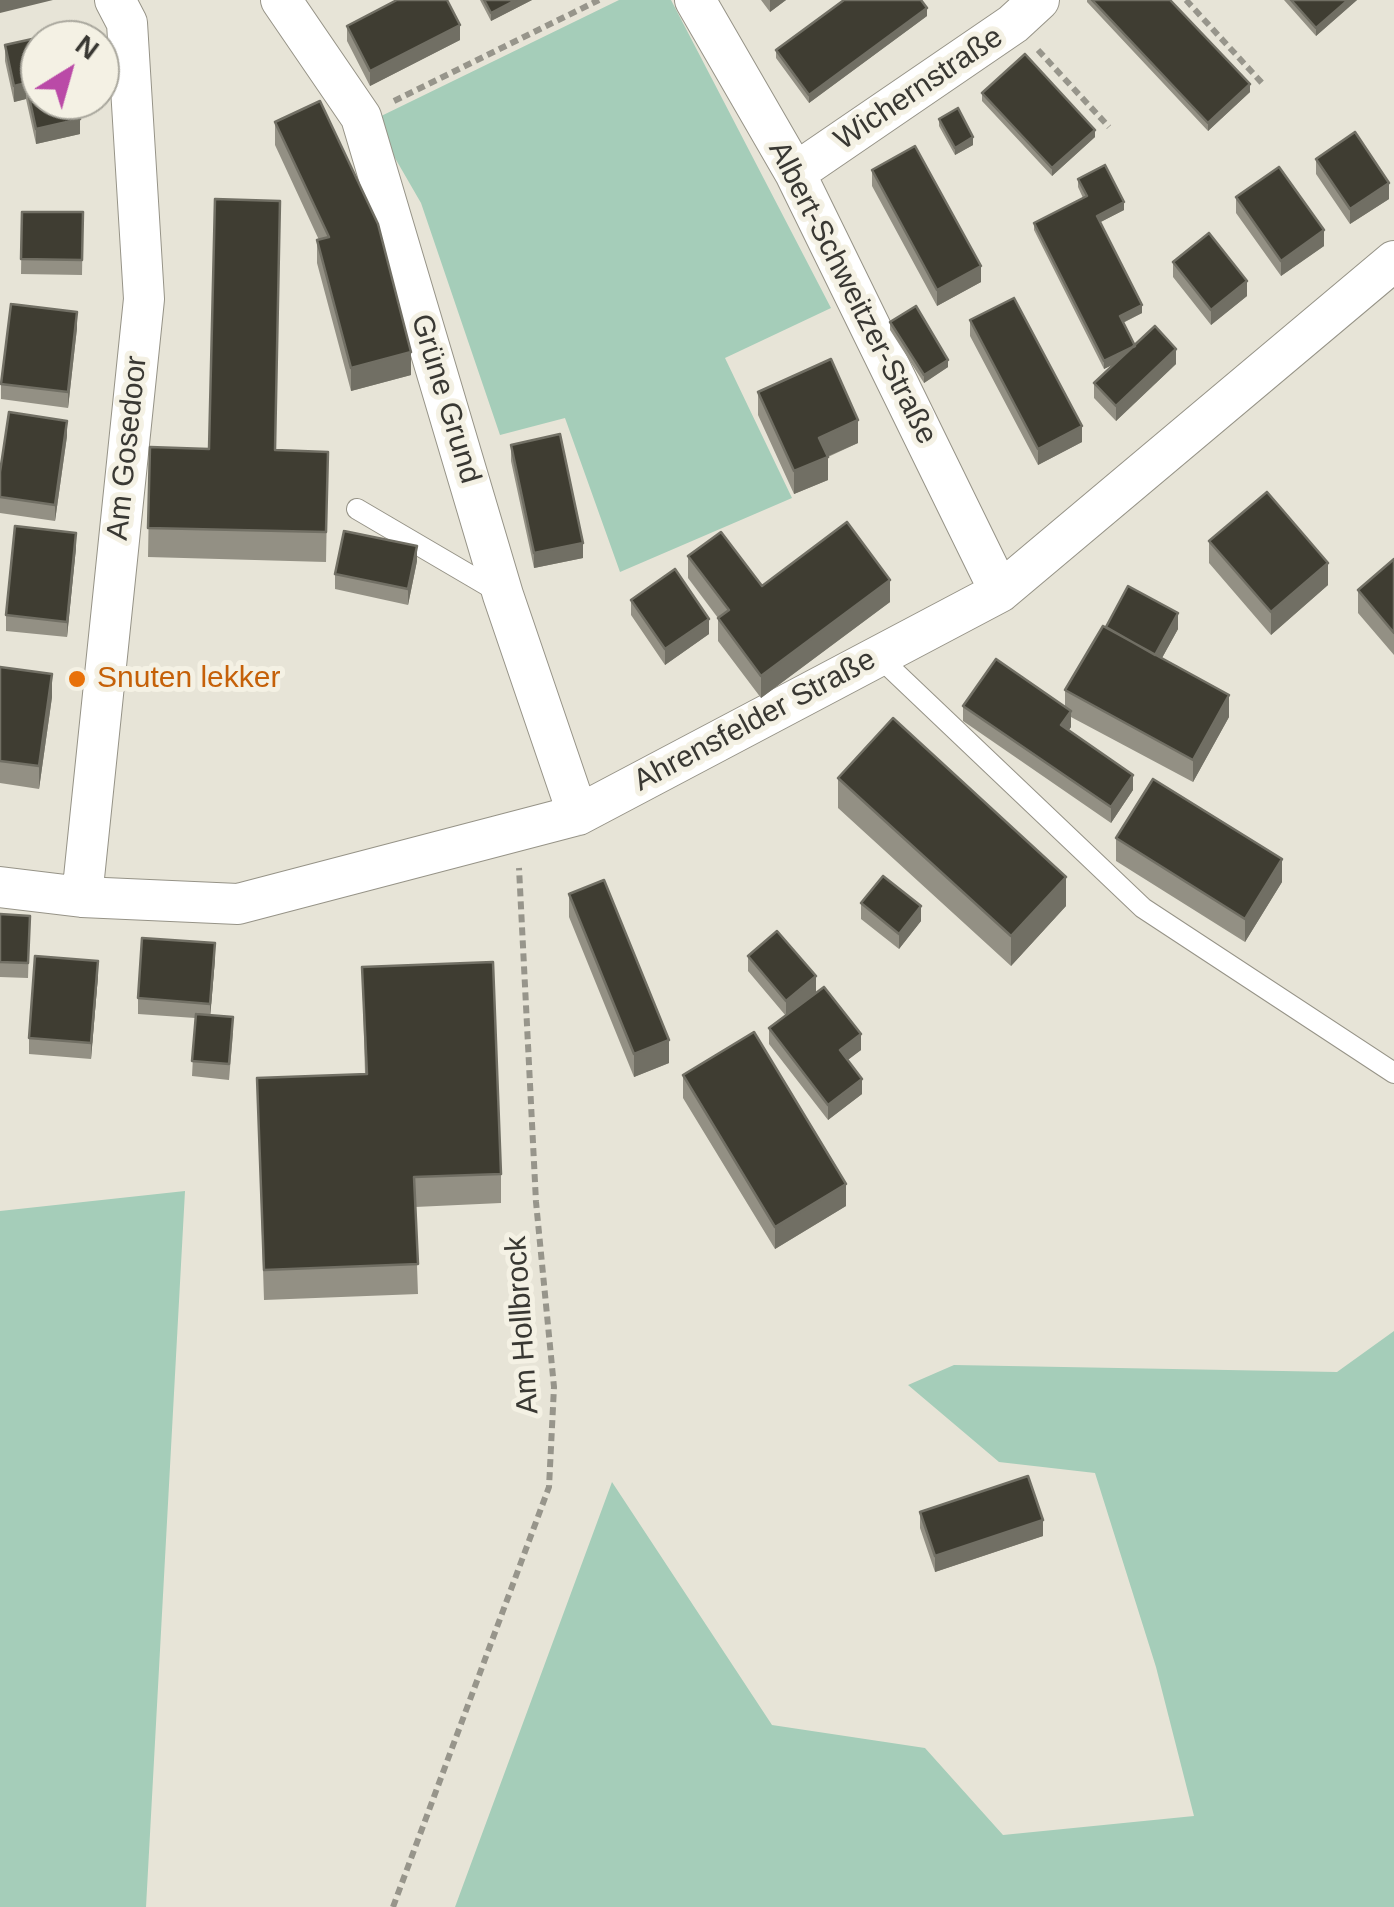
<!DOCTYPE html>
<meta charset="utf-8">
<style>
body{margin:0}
#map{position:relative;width:1394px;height:1907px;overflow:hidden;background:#e7e4d7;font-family:Helvetica,sans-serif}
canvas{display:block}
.north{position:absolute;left:20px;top:20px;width:100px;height:100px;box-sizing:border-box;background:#f4f1e4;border:2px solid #a9a79d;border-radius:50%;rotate:37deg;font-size:28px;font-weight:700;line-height:40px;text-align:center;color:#393833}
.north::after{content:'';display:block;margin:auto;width:35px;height:45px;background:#ba4aa7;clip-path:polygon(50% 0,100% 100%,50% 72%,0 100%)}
</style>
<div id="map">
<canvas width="1394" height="1907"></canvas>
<div class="north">N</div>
</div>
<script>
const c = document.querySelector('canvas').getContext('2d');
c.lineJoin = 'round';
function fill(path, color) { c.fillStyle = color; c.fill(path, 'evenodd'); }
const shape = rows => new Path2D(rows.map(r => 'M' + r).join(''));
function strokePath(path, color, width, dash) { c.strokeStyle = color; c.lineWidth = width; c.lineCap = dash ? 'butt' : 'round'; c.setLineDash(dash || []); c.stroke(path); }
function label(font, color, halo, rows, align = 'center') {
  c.font = font + ' Helvetica,sans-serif'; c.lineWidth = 10; c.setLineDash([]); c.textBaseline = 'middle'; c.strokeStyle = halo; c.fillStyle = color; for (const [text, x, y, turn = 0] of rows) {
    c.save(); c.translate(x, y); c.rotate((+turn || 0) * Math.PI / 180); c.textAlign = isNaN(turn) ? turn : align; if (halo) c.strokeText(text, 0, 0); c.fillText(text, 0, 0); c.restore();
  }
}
fill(shape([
 [619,0,671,0,831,308,725,358,792,498,620,572,565,418,500,435,421,203,373,120],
 [185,1191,146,1907,0,1907,0,1211],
 [1394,1331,1394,1907,455,1907,612,1482,772,1725,925,1748,1003,1835,1194,1816,1156,1667,1095,1473,999,1462,908,1385,954,1365,1337,1372]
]), '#a5cdb9');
const lane = shape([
 [357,509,502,594],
 [878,656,1143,908,1394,1073]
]);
const street = shape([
 [281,0,361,117,503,595,578,815],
 [695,0,795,173,1000,592],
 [795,173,1013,24,1039,0],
 [0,887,82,897,238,904,578,815,1000,592,1394,261],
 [82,897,144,299,127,23,115,0]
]);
strokePath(lane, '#969387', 22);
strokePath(street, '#969387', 42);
strokePath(shape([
 [1186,0,1262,83],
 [1038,50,1109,127],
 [394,101,599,0],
 [393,1907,549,1487,554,1387,536,1202,519,868]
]), '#97958b', 6, [8, 5]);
strokePath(lane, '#fff', 20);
strokePath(street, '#fff', 40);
fill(shape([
 [480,0,532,0,491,21],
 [761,0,786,0,770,12],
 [1087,0,1170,0,1250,92,1208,131,1087,2],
 [1284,0,1357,0,1316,36],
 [927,16,809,103,776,58,776,50],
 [347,26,460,40,370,86,347,41],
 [40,40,80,134,36,144,26,99,14,102,5,61,5,45],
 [982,93,1095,137,1052,176,982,101],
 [939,119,973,145,955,155,939,126],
 [275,122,411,375,351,391,317,263,317,240,319,240,275,145],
 [1316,159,1389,199,1350,224,1316,174],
 [872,170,981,282,937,306,872,186],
 [1078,179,1124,210,1100,222,1142,313,1123,323,1135,345,1176,364,1116,421,1094,398,1094,383,1115,363,1104,369,1034,230,1034,223,1083,198,1078,187],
 [1236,197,1324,246,1281,276,1236,213],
 [22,212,83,212,82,275,21,274],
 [1173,262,1247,296,1211,325,1173,277],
 [970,320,1082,442,1038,465,970,336],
 [890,322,948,367,924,383,890,330],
 [77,328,68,408,1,399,1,384],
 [758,392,858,443,828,457,828,480,794,494,758,415],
 [67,436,55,521,0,513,0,472],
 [511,445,583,558,534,568,511,461],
 [150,447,328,452,326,562,148,557],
 [1209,541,1328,585,1271,635,1209,563],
 [76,548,67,637,6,631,6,615],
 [688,556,762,586,890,602,761,698,718,641,718,618,688,578],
 [1394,559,1394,655,1358,613,1358,590],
 [417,561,408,605,335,589,335,574],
 [631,600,709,634,665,665,631,615],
 [1106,627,1178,629,1162,658,1229,717,1193,782,1071,717,1071,727,1069,730,1133,790,1111,823,963,721,963,706,1065,707,1065,690],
 [0,667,52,697,39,789,0,783],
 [838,778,1066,906,1011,966,838,808],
 [1116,838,1282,882,1245,942,1116,861],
 [569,894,669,1063,634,1077,569,917],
 [861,903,921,921,899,949,861,919],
 [0,914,30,916,28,978,0,977],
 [748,956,816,992,791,1012,861,1050,847,1060,862,1094,828,1120,769,1044,769,1028,786,1016,748,971],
 [215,959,210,1015,233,1033,229,1080,192,1076,195,1018,138,1014,138,998],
 [362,967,501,1174,501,1203,415,1207,418,1294,264,1300,257,1078,365,1074],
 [98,976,91,1059,29,1054,29,1038],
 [683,1075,846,1206,775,1249,683,1098],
 [920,1512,1043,1536,935,1572,920,1528]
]), '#939084');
fill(shape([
 [0,0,53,0,0,13],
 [516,0,532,0,491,21,491,13],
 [770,0,786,0,770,12],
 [1348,0,1357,0,1316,36,1316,28],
 [927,8,927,16,809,103,809,95],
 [460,25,460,40,370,86,370,71],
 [26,83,26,99,14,102,14,86],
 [1250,84,1250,92,1208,131,1208,123],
 [80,119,80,134,36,144,36,129],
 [1095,130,1095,137,1052,176,1052,168],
 [973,137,973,145,955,155,955,148],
 [1389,183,1389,199,1350,224,1350,209],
 [1124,202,1124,210,1097,224,1097,216],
 [1324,230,1324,246,1281,276,1281,261],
 [981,266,981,282,937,306,937,290],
 [1247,281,1247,296,1211,325,1211,310],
 [1142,305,1142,313,1120,324,1120,316],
 [77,312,77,328,68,408,68,392],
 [1135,346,1135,354,1104,369,1104,361],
 [1176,349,1176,364,1116,421,1116,406],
 [411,352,411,375,351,391,351,368],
 [948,360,948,367,924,383,924,375],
 [858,420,858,443,819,460,819,438],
 [67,421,67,436,55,521,55,505],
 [1082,426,1082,442,1038,465,1038,449],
 [828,457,828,480,794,494,794,471],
 [76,533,76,548,67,637,67,622],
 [583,543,583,558,534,568,534,553],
 [417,546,417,561,408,605,408,589],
 [1328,563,1328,585,1271,635,1271,612],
 [890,580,890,602,761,698,761,676],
 [1178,613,1178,629,1152,676,1152,660],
 [709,619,709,634,665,665,665,649],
 [52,674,52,697,39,789,39,766],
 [1229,695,1229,717,1193,782,1193,760],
 [1071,711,1071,727,1061,741,1061,725],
 [1133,775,1133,790,1111,823,1111,807],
 [1282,859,1282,882,1245,942,1245,919],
 [1066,877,1066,906,1011,966,1011,936],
 [921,906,921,921,899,949,899,934],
 [215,943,215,959,210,1019,210,1004],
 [98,961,98,976,91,1059,91,1043],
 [816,976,816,992,786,1016,786,1001],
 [861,1034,861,1050,840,1066,840,1050],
 [669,1040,669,1063,634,1077,634,1054],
 [862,1079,862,1094,828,1120,828,1105],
 [846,1184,846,1206,775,1249,775,1227],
 [1043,1520,1043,1536,935,1572,935,1556]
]), '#716f64');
const building = shape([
 [397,0,447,0,460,25,370,71,347,26,397,0],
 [484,0,516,0,491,13,484,0],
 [844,0,921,0,927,8,809,95,776,50,844,0],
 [1092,0,1170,0,1250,84,1208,123,1092,0],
 [1291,0,1348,0,1316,28,1291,0],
 [73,30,75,40,40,40,40,100,75,100,80,119,36,129,26,83,14,86,5,45,73,30],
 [1025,54,1095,130,1052,168,982,93,1025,54],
 [320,101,378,224,411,352,351,368,317,240,329,237,275,122,320,101],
 [958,108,973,137,955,148,939,119,958,108],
 [1355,132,1389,183,1350,209,1316,159,1355,132],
 [915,146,981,266,937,290,872,170,915,146],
 [1105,165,1124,202,1097,216,1142,305,1120,316,1135,346,1104,361,1034,223,1087,196,1078,179,1105,165],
 [1279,167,1324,230,1281,261,1236,197,1279,167],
 [215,199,280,201,275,450,328,452,326,532,148,528,150,447,209,449,215,199],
 [22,212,83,212,82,260,21,259,22,212],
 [1209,233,1247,281,1211,310,1173,262,1209,233],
 [1014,298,1082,426,1038,449,970,320,1014,298],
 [11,304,77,312,68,392,1,384,11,304],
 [916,306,948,360,924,375,890,322,916,306],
 [1155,326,1176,349,1116,406,1094,383,1155,326],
 [831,359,858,420,819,438,828,457,794,471,758,392,831,359],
 [9,412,67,421,55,505,0,497,0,472,9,412],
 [560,434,583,543,534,553,511,445,560,434],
 [1267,492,1328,563,1271,612,1209,541,1267,492],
 [847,522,890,580,761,676,718,618,729,610,688,556,721,532,762,586,847,522],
 [15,526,76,533,67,622,6,615,15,526],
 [344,531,417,546,408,589,335,574,344,531],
 [1394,559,1394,633,1358,590,1394,559],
 [675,569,709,619,665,649,631,600,675,569],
 [1128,586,1178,613,1155,655,1106,627,1128,586],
 [1103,626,1229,695,1193,760,1065,690,1103,626],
 [996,659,1071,711,1061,725,1133,775,1111,807,963,706,996,659],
 [0,667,52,674,39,766,0,761,0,667],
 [893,718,1066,877,1011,936,838,778,893,718],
 [1153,779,1282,859,1245,919,1116,838,1153,779],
 [883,876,921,906,899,934,861,903,883,876],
 [604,880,669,1040,634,1054,569,894,604,880],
 [0,914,30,916,28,963,0,962,0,914],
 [777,931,816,976,786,1001,748,956,777,931],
 [142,938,215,943,210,1004,138,998,142,938],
 [35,956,98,961,91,1043,29,1038,35,956],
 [493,962,501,1174,414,1177,418,1264,264,1270,257,1078,367,1074,362,967,493,962],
 [824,987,861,1034,840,1050,862,1079,828,1105,769,1028,824,987],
 [196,1014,233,1017,229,1064,192,1061,196,1014],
 [754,1032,846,1184,775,1227,683,1075,754,1032],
 [1028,1476,1043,1520,935,1556,920,1512,1028,1476]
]);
fill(building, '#3f3d32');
strokePath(building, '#716f64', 2.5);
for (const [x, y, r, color] of [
 [77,679,10,"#e8710a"]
]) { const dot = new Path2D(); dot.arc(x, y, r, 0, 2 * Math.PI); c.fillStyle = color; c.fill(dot); strokePath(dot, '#f4f1e4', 4); }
label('30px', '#393833', '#f4f1e4', [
 ["Wichernstraße",919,89,-34],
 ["Albert-Schweitzer-Straße",852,293,63],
 ["Grüne Grund",445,399,73],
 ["Am Gosedoor",128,448,-84],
 ["Ahrensfelder Straße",755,721,-28],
 ["Am Hollbrock",523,1325,-94]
]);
label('30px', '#c56008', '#f4f1e4', [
 ["Snuten lekker",97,679]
], 'left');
</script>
